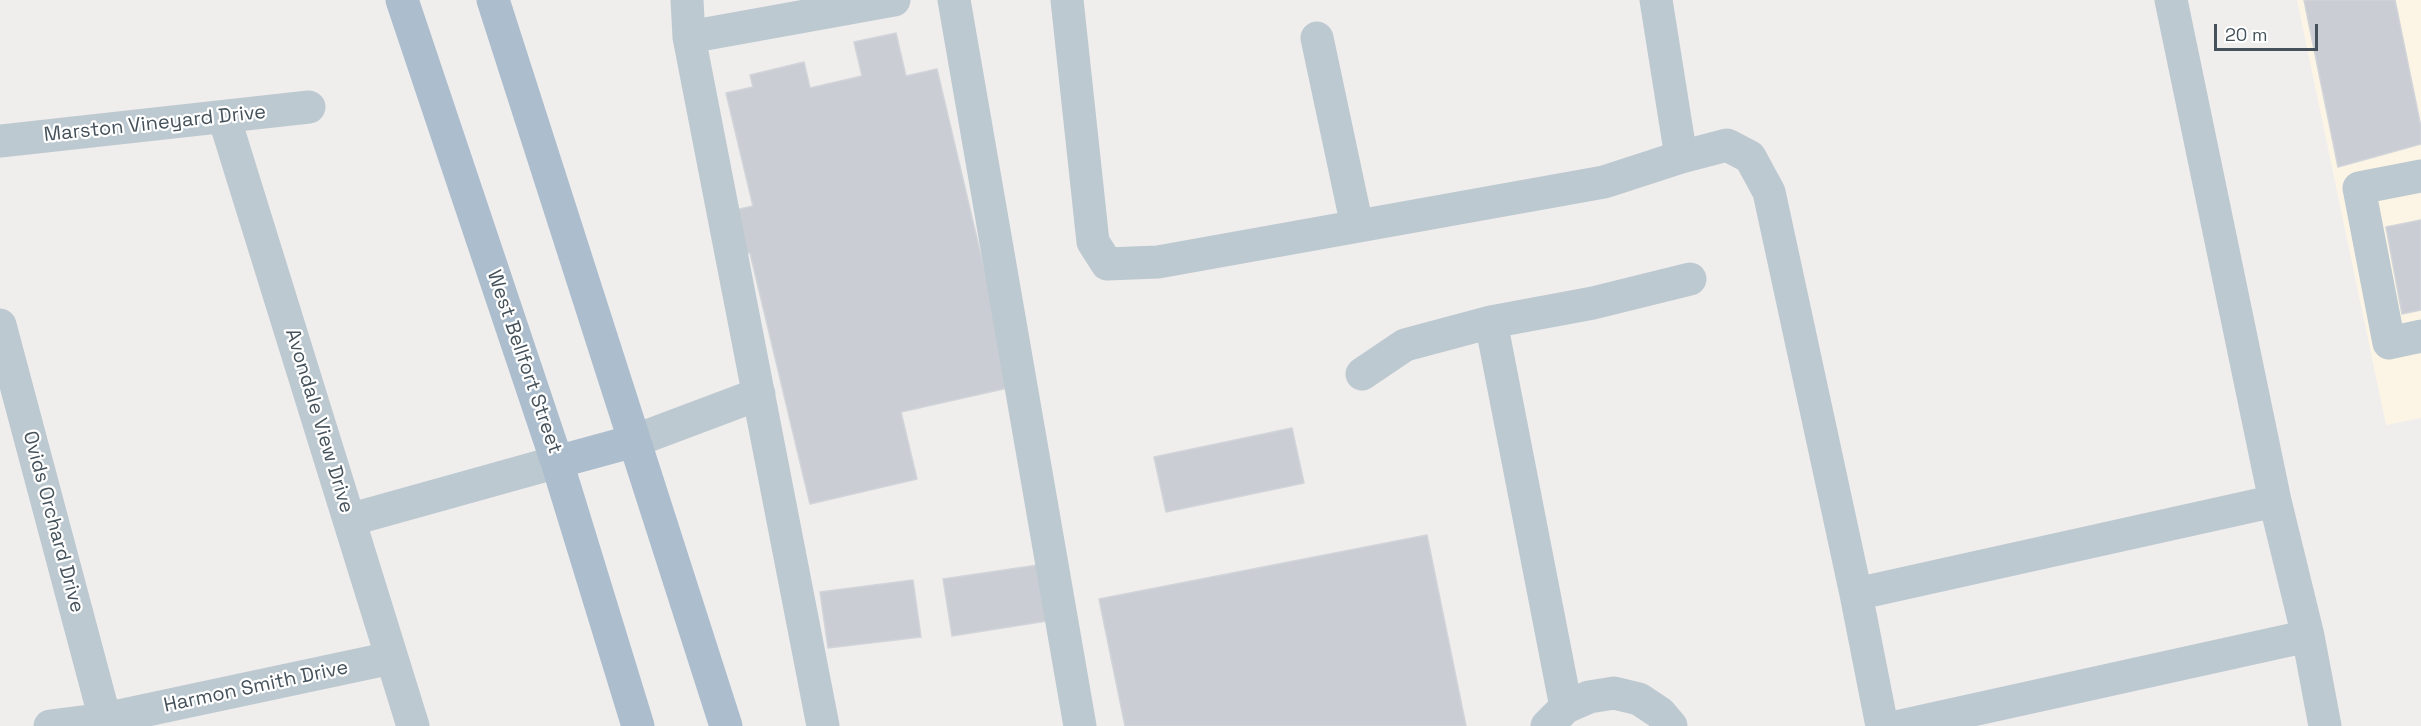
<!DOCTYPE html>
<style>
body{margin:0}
#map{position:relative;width:2421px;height:726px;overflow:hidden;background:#f0eded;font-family:"Space Grotesk",sans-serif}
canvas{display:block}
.scale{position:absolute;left:2214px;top:24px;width:104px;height:27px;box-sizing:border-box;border:3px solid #45525b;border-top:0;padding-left:8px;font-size:18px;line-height:21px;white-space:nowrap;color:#45525b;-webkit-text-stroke:4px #fff;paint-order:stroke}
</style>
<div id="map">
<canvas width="2421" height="726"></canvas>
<div class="scale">20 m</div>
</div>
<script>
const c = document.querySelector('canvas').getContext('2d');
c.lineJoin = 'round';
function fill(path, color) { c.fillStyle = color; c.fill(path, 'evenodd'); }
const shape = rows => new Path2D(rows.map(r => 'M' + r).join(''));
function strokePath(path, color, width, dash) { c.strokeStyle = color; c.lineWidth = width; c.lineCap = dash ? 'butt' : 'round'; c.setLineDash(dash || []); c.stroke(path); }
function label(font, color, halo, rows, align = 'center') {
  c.font = font + ' "Space Grotesk",sans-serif'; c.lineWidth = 4.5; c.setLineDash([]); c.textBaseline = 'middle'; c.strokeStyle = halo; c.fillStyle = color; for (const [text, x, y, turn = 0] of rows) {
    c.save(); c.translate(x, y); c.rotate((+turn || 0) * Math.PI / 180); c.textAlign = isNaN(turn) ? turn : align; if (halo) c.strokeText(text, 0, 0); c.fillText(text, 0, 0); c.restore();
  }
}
fill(shape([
 [2297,0,2421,0,2421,418,2386,425]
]), '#fcf5e6');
const building = shape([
 [2304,0,2395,0,2421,127,2421,144,2338,167,2304,0],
 [896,33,906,76,937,69,1012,387,901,412,917,479,810,504,750,253,746,254,735,210,753,206,726,93,753,87,750,75,804,62,810,88,862,76,854,42,896,33],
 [2421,220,2421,310,2402,314,2386,227,2421,220],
 [1292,428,1304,483,1166,512,1154,457,1292,428],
 [1427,535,1466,726,1125,726,1099,599,1427,535],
 [1038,565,1047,621,952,636,943,579,1038,565],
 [913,580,921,637,828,648,820,592,913,580]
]);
fill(building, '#cacdd3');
strokePath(building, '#d1d4d9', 1.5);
strokePath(shape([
 [687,0,689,37,823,726],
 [954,0,1080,726],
 [1067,0,1093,242,1107,264,1158,262,1604,182,1681,157,1656,0],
 [689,37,894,0],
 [1317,38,1357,226],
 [224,117,413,726],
 [0,141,309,107],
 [1681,157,1727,145,1750,157,1769,192,1856,594,2275,501,2171,0],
 [2421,176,2359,188,2389,343,2421,336],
 [1491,322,1566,707],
 [0,325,105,719],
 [1362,374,1405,345,1491,322,1593,303,1690,279],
 [634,441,759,394],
 [349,520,557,462],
 [1856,594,1882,726],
 [2308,636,2325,726],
 [50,726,105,719,391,658],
 [1547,726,1566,707,1589,697,1614,693,1639,699,1660,713,1671,726],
 [1900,726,2308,636,2275,501]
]), '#bdc9d0', 33);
strokePath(shape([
 [402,0,557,462,638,726],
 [493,0,726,726],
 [557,462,634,441]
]), '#acbece', 33);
label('20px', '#45525b', '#fff', [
 ["Marston Vineyard Drive",155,124,-6],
 ["West Bellfort Street",524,362,71],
 ["Avondale View Drive",319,421,73],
 ["Ovids Orchard Drive",53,522,75],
 ["Harmon Smith Drive",256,687,-12]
]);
</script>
